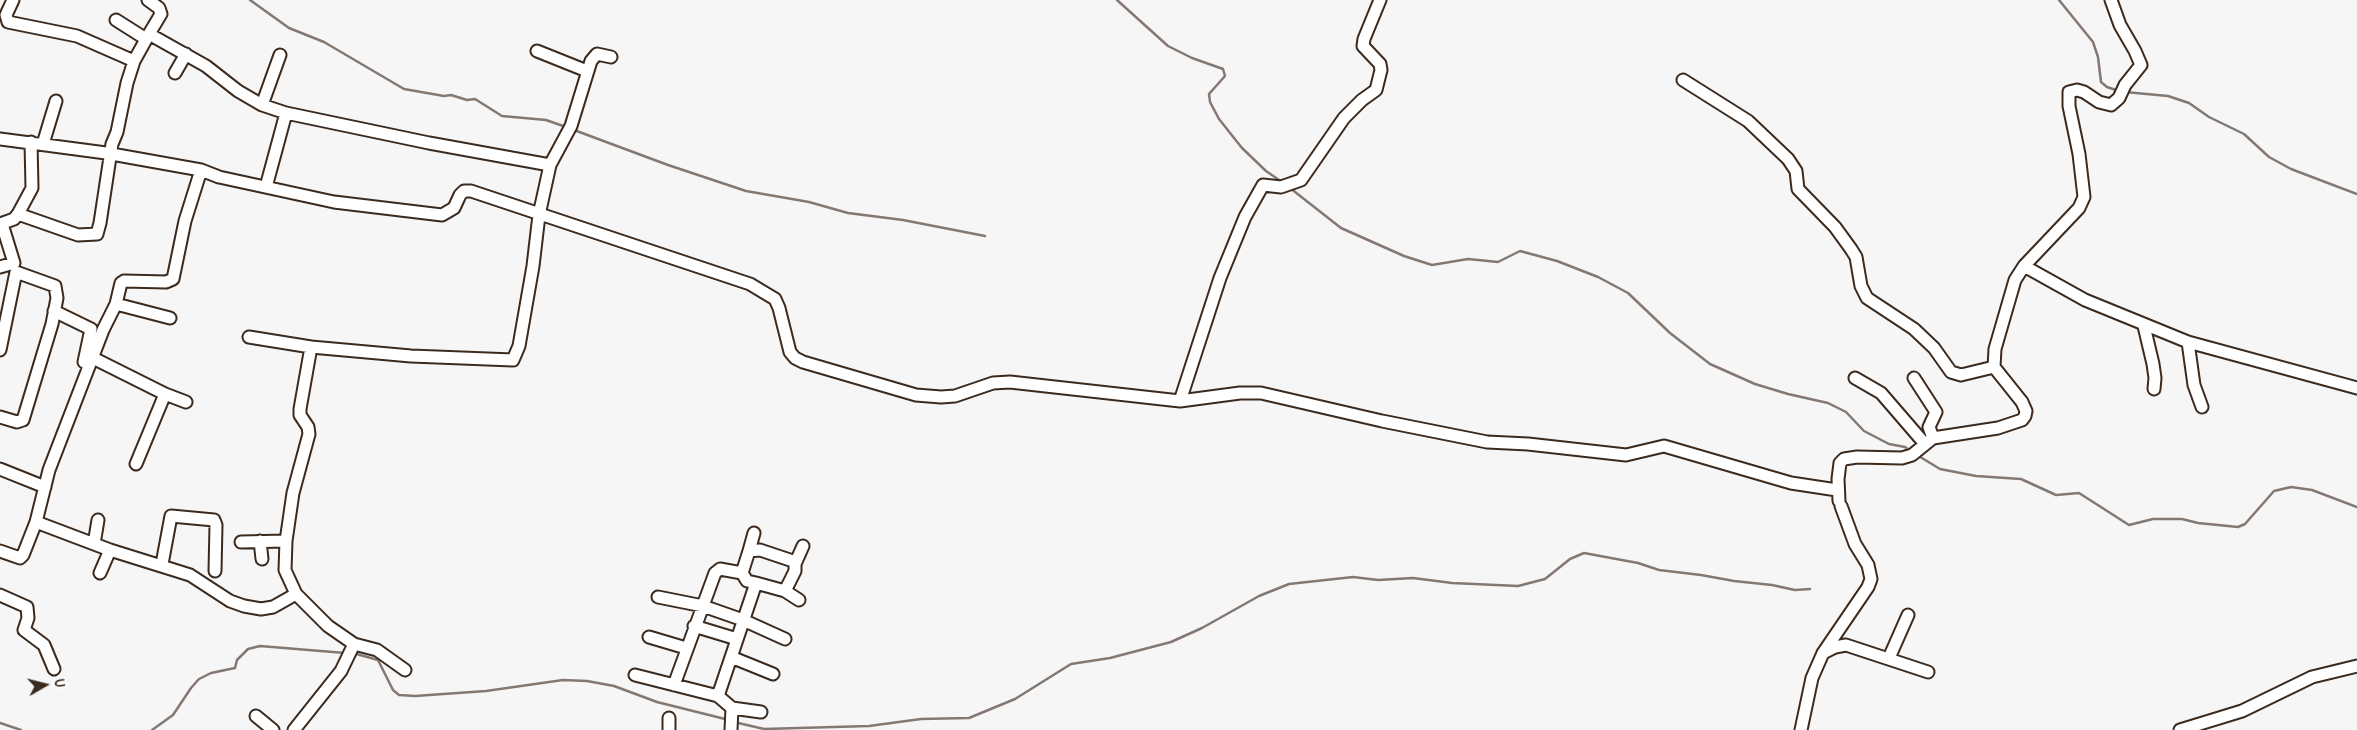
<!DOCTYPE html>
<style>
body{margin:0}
#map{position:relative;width:2357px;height:730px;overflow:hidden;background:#f7f6f6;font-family:"Patrick Hand",sans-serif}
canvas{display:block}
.north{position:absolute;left:20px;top:660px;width:50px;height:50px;-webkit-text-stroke:4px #fff;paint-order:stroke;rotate:82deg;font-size:14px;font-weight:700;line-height:20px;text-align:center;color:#3b2a1e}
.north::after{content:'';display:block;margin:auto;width:18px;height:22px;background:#3b2a1e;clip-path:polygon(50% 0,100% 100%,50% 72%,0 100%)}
</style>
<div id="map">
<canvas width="2357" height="730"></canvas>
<div class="north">U</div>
</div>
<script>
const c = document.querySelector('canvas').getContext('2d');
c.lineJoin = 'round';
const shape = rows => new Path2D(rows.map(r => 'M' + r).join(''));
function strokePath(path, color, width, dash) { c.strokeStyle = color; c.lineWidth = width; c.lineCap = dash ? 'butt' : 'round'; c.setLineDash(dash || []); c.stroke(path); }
strokePath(shape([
 [250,0,289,28,324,42,404,89,444,96,451,95,467,100,475,99,502,116,546,120,566,127],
 [1117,0,1168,46,1192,58,1223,69,1225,76,1209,94,1210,102,1219,119,1242,148,1266,171,1282,182],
 [2059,0,2093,42,2098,57,2101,82,2107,87,2119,91],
 [2125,92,2168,96,2189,103,2209,117,2244,134,2269,157,2291,169,2357,194],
 [574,130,668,165,746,191,809,202,848,213,903,220,985,236],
 [1290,188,1341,228,1404,256,1432,265,1468,259,1498,262,1520,251,1557,261,1598,277,1628,293,1670,333,1710,364,1755,384,1788,394,1828,403,1846,412,1864,431,1889,444,1905,447,1912,452],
 [1917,455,1940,469,1976,476,2021,479,2056,495,2079,493,2129,525,2153,519,2182,519,2198,523,2238,527,2245,524,2274,491,2291,487,2312,490,2357,507],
 [353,653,378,660,393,690,399,695,415,696,486,691,563,680,587,681,614,686,657,702,729,720],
 [734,722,764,729,869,726,921,719,969,718,1015,699,1071,664,1110,658,1171,642,1202,628,1259,596,1289,584,1353,577,1378,580,1413,578,1452,583,1518,586,1545,579,1570,559,1584,553,1638,563,1659,570,1701,575,1734,581,1772,585,1795,590,1810,589],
 [0,723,21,730],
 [152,730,173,715,191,688,199,679,211,673,235,668,237,660,248,649,260,646,345,653]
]), '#847972', 2.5);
const minor = shape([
 [13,0,6,15,8,22,77,36,134,61],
 [148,0,159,8,161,14,149,34],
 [116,20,146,39],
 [537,51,587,71],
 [175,73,186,54],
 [1683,80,1748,121,1788,159,1796,171,1798,189,1835,227,1851,249,1856,257,1861,286,1867,298,1914,329,1934,348,1951,372,1961,375,1994,367],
 [262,105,280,55],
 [0,139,106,153,201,170,219,177,334,202,442,215,454,208,460,195,464,191,471,191,750,284,775,299,779,308,790,352,795,358,803,362,916,395,941,397,955,396,993,383,1010,382,1180,401,1240,393,1261,393,1382,421,1487,442,1528,444,1626,455,1664,446,1791,483,1837,490],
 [43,144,56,101],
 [201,170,185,221,173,279,166,282,124,281,121,283,116,304,103,330,49,470,36,522,110,550,190,575,230,601,244,606,261,609,273,607,296,594,328,626,354,644,341,671,294,730],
 [266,187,286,113],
 [18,214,78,235,97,234,100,223,112,144,117,132,127,83,134,61,149,34,206,66,238,91,262,105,286,113,429,143,550,165],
 [0,224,14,219,18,214,32,188,31,142],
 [2024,266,2085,300,2188,342,2357,388],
 [0,267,14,263,2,224],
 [116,304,170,318],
 [54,311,91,329,84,362],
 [2144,326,2153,364,2155,378,2154,389],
 [249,337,311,347,411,356,513,360,519,346,533,266,539,215,550,165,571,126,591,61,597,54,611,57],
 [2188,342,2194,385,2202,407],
 [0,350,16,272,55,286,57,298,52,324,23,420,17,422,0,417],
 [93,358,165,394,136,464],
 [1855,378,1881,393,1925,444],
 [1914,378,1936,412,1929,427,1933,438],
 [165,394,186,402],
 [1180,401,1220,278,1245,217,1263,185,1281,187,1301,180,1344,118,1362,100,1376,90,1381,70,1380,64,1363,46,1364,39,1380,0],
 [0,469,45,487],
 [1839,501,1838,479,1840,463,1844,459,1857,457,1902,458,1912,455,1933,438,1998,428,2022,420,2025,416,2026,411,2022,402,1994,367,1995,349,2015,280,2024,266,2079,208,2084,197,2079,154,2069,106,2069,92,2077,90,2084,92,2099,102,2111,105,2119,98,2125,85,2141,65,2135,51,2120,25,2111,0],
 [260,541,262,559],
 [241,542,286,541],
 [94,544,98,520],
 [0,551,20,558,23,555,36,522],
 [749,551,754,533],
 [162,564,171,516,214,520,216,525,215,571],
 [795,564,803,546],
 [100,573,110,550],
 [785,591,799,600],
 [296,594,285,570,286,541,293,493,309,434,308,427,300,415,300,409,311,347],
 [0,595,27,607,28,618,24,630,44,645,54,669],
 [658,597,703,606,743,620,785,639],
 [694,626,737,639],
 [649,637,686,648],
 [354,644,377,650,405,670],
 [1823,653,1835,647,1846,645,1928,672],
 [731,657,773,674],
 [1889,658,1908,615],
 [635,675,718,696,756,583,785,591,795,571,795,564,793,561,760,550,749,551,742,573,747,581,756,583],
 [674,685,715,573,720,569,742,573],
 [718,696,732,708,731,730],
 [732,708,761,712],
 [256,716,273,730],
 [669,730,669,718],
 [1801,730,1812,678,1823,653,1868,587,1871,579,1868,565,1855,544,1841,506],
 [2180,730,2242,711,2312,677,2357,666]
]);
strokePath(minor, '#3b2a1e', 15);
strokePath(minor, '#fff', 11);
</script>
